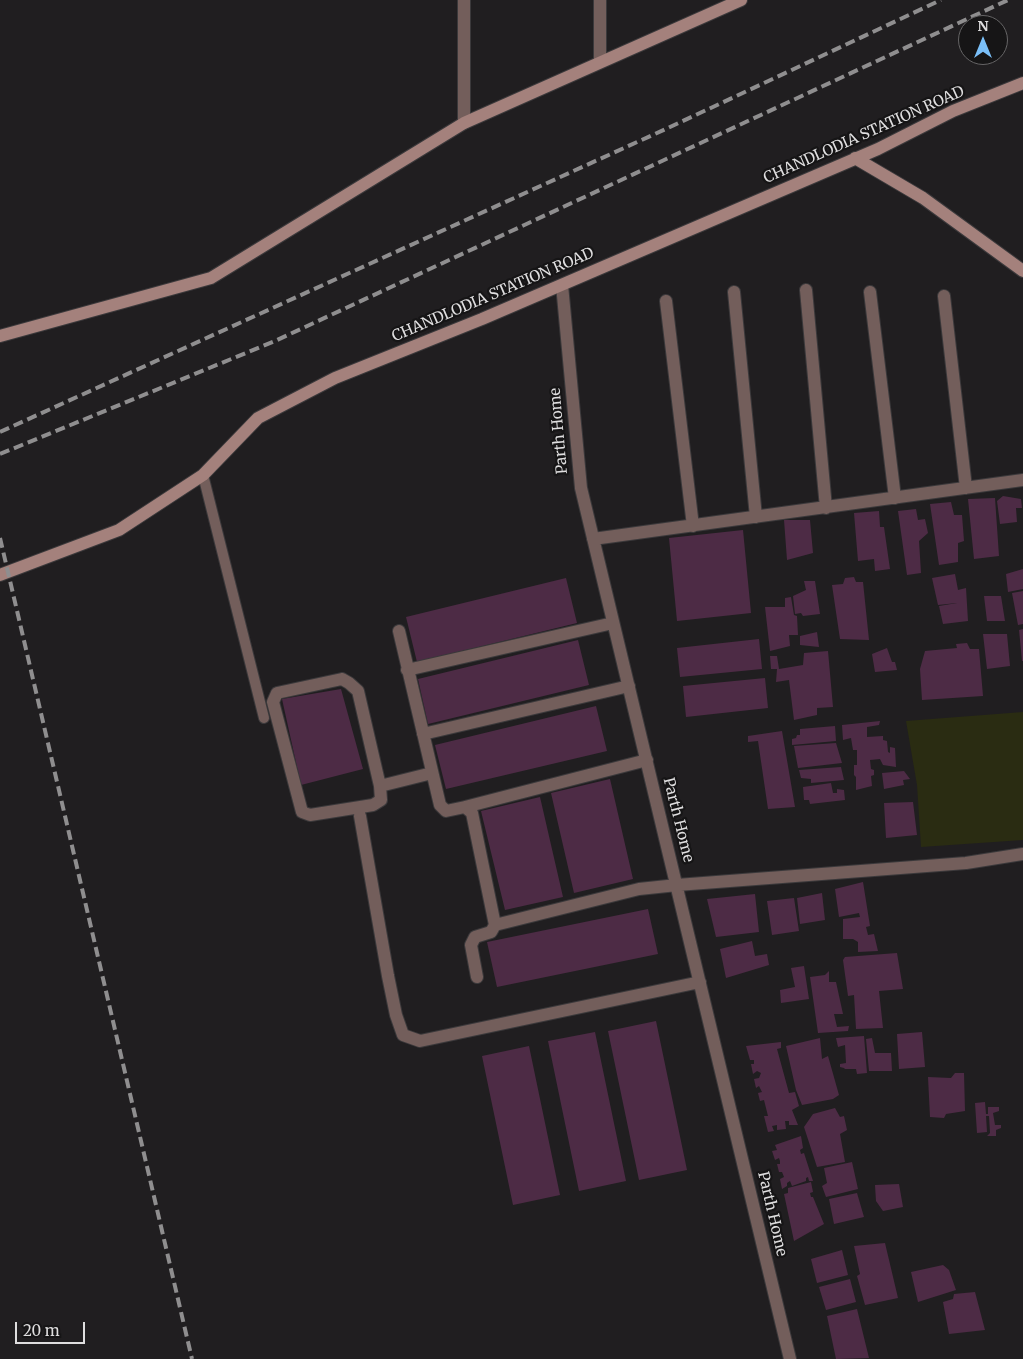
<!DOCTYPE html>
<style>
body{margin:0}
#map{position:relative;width:1023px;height:1359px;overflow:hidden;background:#201e20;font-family:Merriweather,serif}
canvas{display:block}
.north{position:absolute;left:958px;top:15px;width:50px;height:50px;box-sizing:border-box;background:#161516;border:1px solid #666566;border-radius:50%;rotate:0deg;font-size:14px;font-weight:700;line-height:20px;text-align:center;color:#dfdedf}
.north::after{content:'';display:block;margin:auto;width:18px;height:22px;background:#7abff8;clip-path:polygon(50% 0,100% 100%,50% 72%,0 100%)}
.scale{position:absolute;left:15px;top:1322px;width:70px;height:22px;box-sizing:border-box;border:2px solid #dfdedf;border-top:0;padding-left:6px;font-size:15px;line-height:18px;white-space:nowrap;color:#dfdedf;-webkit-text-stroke:4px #161516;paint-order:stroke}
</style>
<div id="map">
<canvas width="1023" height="1359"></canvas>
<div class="north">N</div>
<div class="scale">20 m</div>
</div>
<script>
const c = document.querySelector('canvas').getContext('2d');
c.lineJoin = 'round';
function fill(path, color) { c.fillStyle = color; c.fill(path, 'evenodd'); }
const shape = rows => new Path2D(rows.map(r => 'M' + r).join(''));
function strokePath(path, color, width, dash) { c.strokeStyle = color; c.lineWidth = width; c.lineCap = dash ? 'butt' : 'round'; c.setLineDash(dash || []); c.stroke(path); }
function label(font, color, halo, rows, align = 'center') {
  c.font = font + ' Merriweather,serif'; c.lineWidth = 4.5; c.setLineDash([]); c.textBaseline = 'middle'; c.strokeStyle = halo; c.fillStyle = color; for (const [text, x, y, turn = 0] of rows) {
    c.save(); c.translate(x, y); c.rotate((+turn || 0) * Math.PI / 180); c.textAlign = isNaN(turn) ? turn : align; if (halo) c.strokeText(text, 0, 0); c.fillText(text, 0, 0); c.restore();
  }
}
fill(shape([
 [1023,712,1023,840,921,847,917,785,906,721]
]), '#2a2c12');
fill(shape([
 [1003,496,1021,499,1022,508,1016,508,1017,522,1000,524,997,501],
 [995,498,999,556,974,559,968,499],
 [951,502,954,515,962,515,964,541,958,543,958,562,939,565,930,504],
 [916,509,918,520,925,519,928,533,919,541,921,573,907,575,898,511],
 [879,511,880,527,884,527,890,569,875,571,874,559,858,561,854,513],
 [784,520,810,520,813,553,787,560],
 [743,530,751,613,677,621,669,538],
 [1023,569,1023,589,1008,592,1006,574],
 [955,574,958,590,966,588,968,621,943,624,939,606,957,603,938,605,932,578],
 [854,577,856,582,863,582,869,640,840,639,832,585,843,584,845,578],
 [566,578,577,623,417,662,406,617],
 [804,581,815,581,820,614,803,616,801,613,795,614,793,596,806,590],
 [1023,591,1023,624,1018,625,1012,593],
 [984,596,1001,596,1005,621,987,621],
 [791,597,794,615,797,616,798,635,789,635,790,646,770,651,765,607,785,607,785,598],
 [1023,629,1023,661,1022,661,1019,630],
 [817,632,819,647,800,645,800,636],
 [983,634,1007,634,1010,666,987,669],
 [759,639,762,669,680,677,677,648],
 [578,640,589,685,428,724,418,679],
 [967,643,970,649,979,649,983,696,922,700,920,669,925,651,957,648,956,644],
 [887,648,892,662,895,662,897,670,875,672,872,654],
 [828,651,833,707,817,708,817,715,794,720,789,680,776,682,777,669,771,669,770,656,777,656,779,669,803,665,804,653],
 [765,678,768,708,686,717,683,686],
 [341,689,363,769,301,785,282,699],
 [596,706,607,751,446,789,435,745],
 [880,721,879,725,867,727,867,737,883,736,883,740,887,741,888,752,890,753,890,747,895,748,896,767,883,765,880,759,870,760,871,769,874,770,874,775,871,776,872,786,856,790,856,777,854,775,854,765,857,765,857,750,853,750,851,738,843,740,842,725],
 [835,726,836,741,792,745,792,739,796,738,797,735,800,735,800,729],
 [782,731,795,807,768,809,758,741,748,742,748,736],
 [836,743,842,763,798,768,794,746],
 [841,767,844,780,811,783,811,779,801,778,799,770],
 [904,771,910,779,903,780,904,785,884,789,882,773],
 [610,779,633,879,574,893,551,793],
 [831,783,833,793,837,793,837,789,844,790,845,800,810,804,809,800,804,800,803,787],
 [540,797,563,897,505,910,481,811],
 [913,802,917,835,886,838,884,803],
 [863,882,870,926,866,927,868,935,874,934,878,951,858,952,858,942,853,939,843,939,843,919,860,917,859,913,839,917,835,889],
 [822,893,825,920,800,924,797,898],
 [755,894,759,932,716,937,707,899],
 [794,898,799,931,772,935,767,901],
 [648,909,658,954,497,987,487,942],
 [752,941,755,956,767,954,769,965,726,978,720,949],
 [897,953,903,989,879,991,883,1028,856,1029,854,995,848,996,843,960,845,957],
 [804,966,809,999,781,1003,780,990,795,987,791,968],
 [829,971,829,982,836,982,843,1014,834,1014,837,1027,849,1026,848,1031,818,1033,810,977,825,975],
 [656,1021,687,1170,639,1180,608,1031],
 [595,1032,626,1181,579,1191,548,1041],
 [922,1032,925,1067,899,1069,897,1034],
 [864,1036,867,1073,857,1074,856,1069,845,1069,844,1068,840,1067,840,1064,846,1063,845,1045,838,1047,836,1038],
 [820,1038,822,1059,828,1056,839,1095,833,1099,802,1105,796,1090,786,1046],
 [872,1038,875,1053,891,1053,892,1071,869,1071,866,1039],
 [781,1042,781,1048,777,1049,789,1093,795,1092,799,1106,792,1110,798,1125,789,1125,789,1121,785,1121,786,1129,777,1130,777,1125,772,1126,774,1131,768,1132,764,1116,768,1116,764,1100,760,1101,758,1093,762,1092,759,1086,756,1088,754,1079,759,1078,761,1073,757,1071,753,1074,751,1064,754,1064,754,1060,750,1060,746,1046],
 [529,1046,560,1195,513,1205,482,1056],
 [955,1073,964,1073,965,1111,946,1114,944,1118,930,1117,928,1077,951,1078],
 [985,1102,986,1114,988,1114,988,1107,999,1107,999,1111,993,1113,995,1125,1001,1125,1001,1128,996,1130,996,1136,987,1136,990,1133,989,1116,986,1116,987,1132,977,1133,975,1103],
 [835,1108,840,1117,844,1116,847,1130,840,1134,845,1162,817,1167,804,1127,813,1114],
 [801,1136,803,1148,800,1150,801,1154,804,1153,813,1181,809,1181,808,1177,806,1178,806,1181,792,1186,790,1181,787,1183,787,1186,782,1189,780,1179,784,1177,782,1172,779,1172,777,1164,780,1164,780,1161,779,1158,775,1160,772,1151,777,1150,775,1145],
 [852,1162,858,1189,826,1197,822,1186,827,1183,824,1168],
 [811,1182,813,1192,810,1193,811,1197,813,1197,824,1224,794,1241,784,1194,788,1193,788,1188],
 [899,1184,903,1207,883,1211,876,1201,875,1185],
 [857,1193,864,1217,834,1224,829,1199],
 [885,1243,898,1298,865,1305,857,1276,860,1274,854,1246],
 [842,1250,848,1275,817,1283,811,1259],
 [943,1265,949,1270,956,1290,918,1302,911,1272],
 [850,1279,856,1302,826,1310,819,1287],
 [975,1292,985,1330,949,1334,943,1302,953,1299,954,1294],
 [857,1309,869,1358,836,1359,827,1316]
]), '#4d2b45');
const lane = shape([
 [203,475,264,718]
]);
const street = shape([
 [464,0,464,123],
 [600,0,600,62],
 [562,285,581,488,790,1359],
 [806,290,826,508],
 [734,292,756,517],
 [870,292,895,498],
 [944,296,966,488],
 [666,301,693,526],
 [593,539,1023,480],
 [399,631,440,805,446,811,465,807,472,813,495,925,491,932,475,937,471,945,477,977],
 [407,670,613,623],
 [342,679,349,683,358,691,380,786,381,800,373,805,310,815,302,812,273,702,277,693,342,679],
 [423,734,629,686],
 [380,786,432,773],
 [465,807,647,760],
 [360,816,388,976,396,1015,403,1035,420,1041,700,982],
 [495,925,639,889,677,885,966,863,1023,854]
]);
const secondary = shape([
 [855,158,923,198,1023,271],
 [0,336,211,278,464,123,741,0],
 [0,575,119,530,203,475,258,418,335,378,482,319,878,149,953,111,1023,83]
]);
strokePath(lane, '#3b393b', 12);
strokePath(street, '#3b393b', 14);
strokePath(secondary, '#3b393b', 14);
strokePath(lane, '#735e5b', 10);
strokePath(street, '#735e5b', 12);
strokePath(secondary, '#a4817c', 12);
strokePath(shape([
 [0,432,668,128,941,0],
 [0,454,275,341,1008,0],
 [0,538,192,1359]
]), '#8f8e8f', 4, [10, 5]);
label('15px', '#dfdedf', '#161516', [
 ["CHANDLODIA STATION ROAD",864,135,-24],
 ["CHANDLODIA STATION ROAD",493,295,-23],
 ["Parth Home",559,431,-95],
 ["Parth Home",678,820,76],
 ["Parth Home",772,1214,77]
]);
</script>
